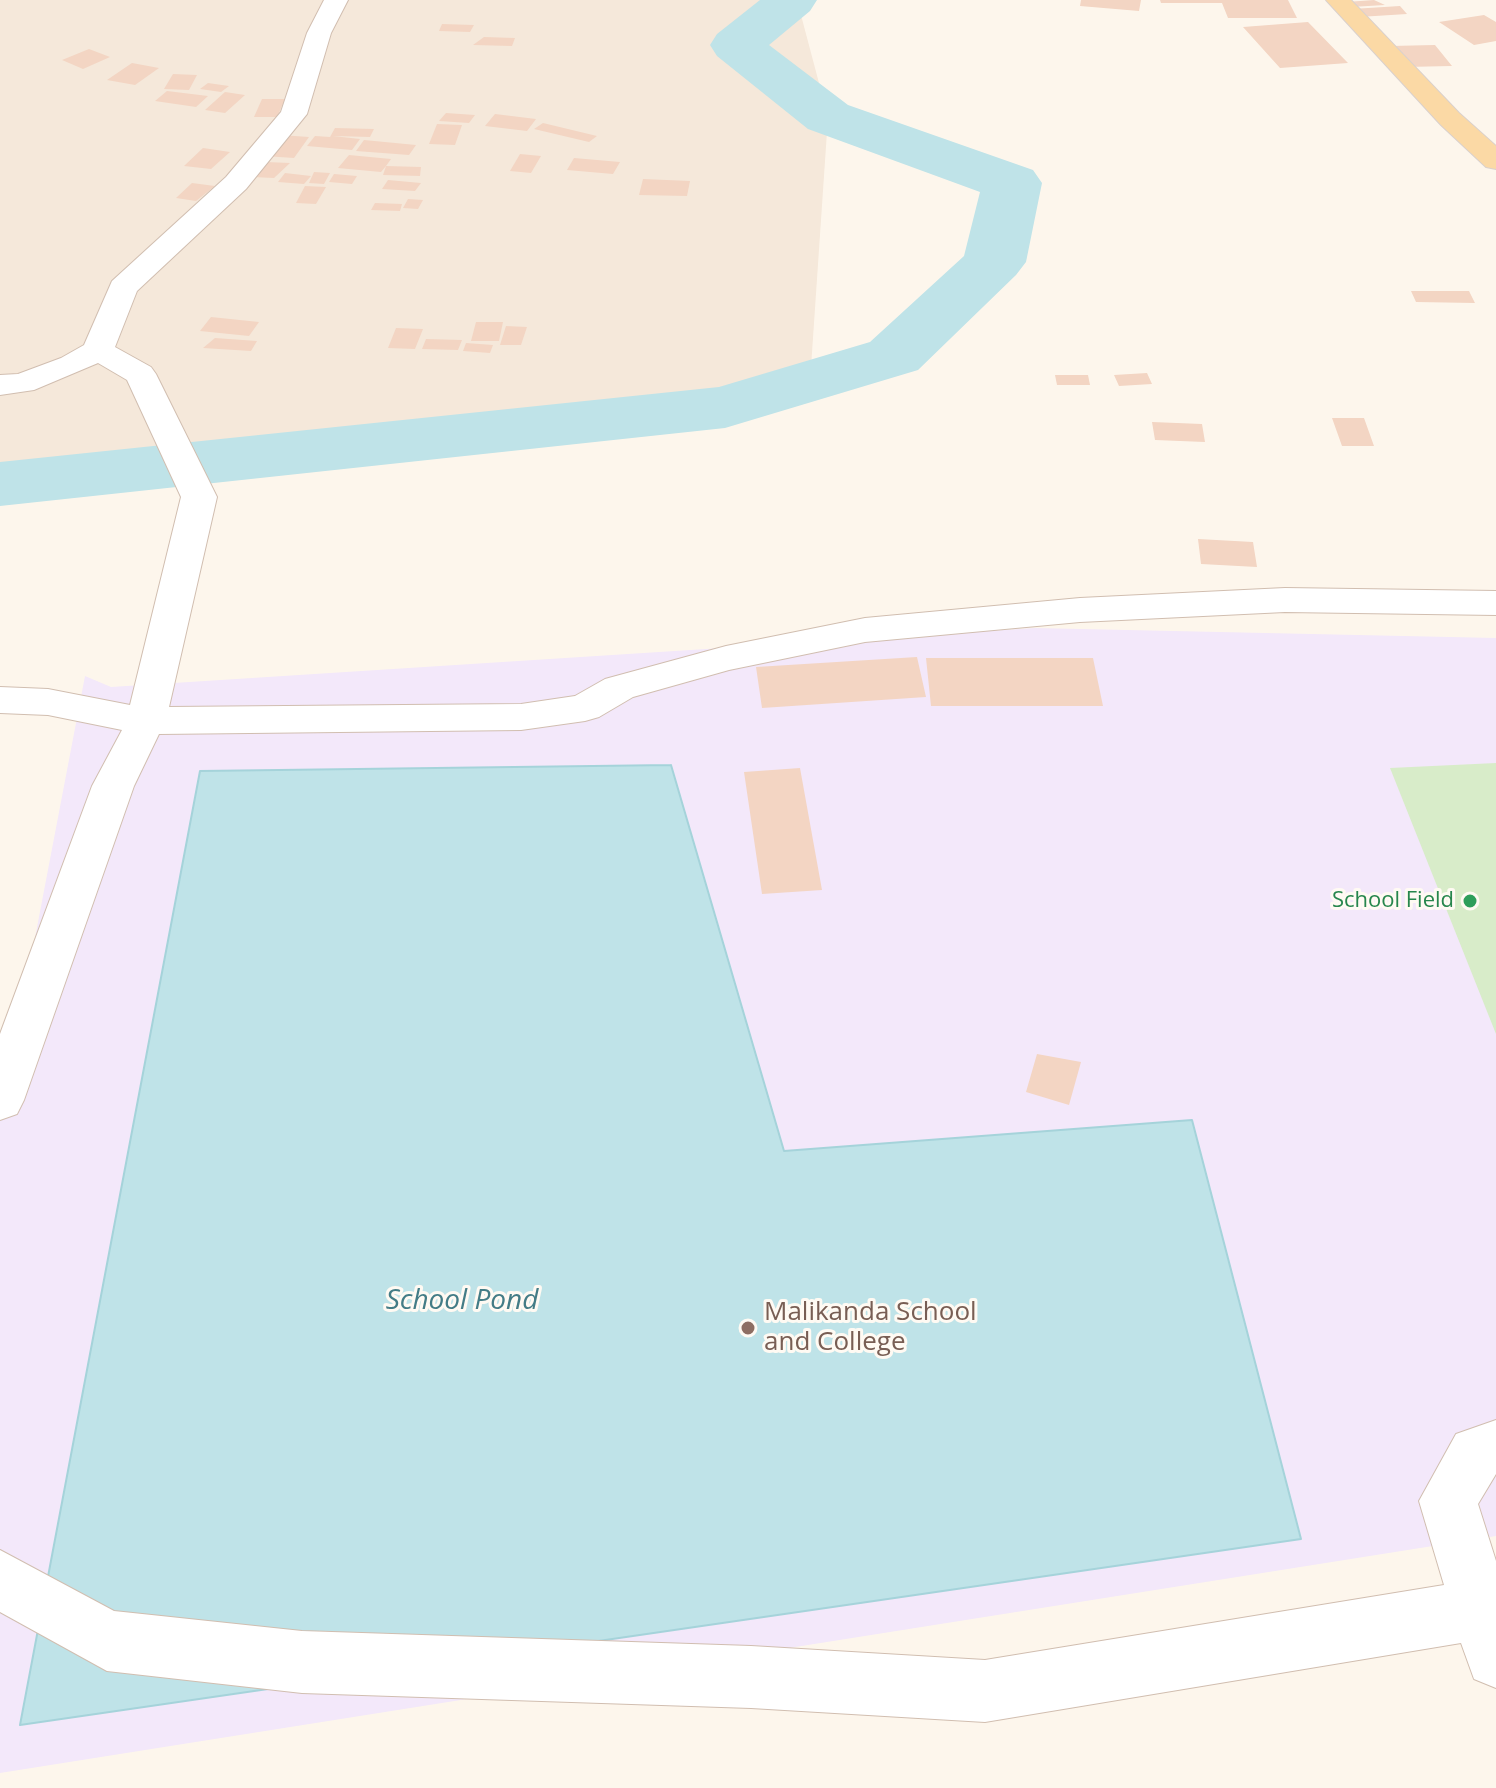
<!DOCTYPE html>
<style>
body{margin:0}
canvas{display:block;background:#fdf6ec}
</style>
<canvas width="1496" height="1788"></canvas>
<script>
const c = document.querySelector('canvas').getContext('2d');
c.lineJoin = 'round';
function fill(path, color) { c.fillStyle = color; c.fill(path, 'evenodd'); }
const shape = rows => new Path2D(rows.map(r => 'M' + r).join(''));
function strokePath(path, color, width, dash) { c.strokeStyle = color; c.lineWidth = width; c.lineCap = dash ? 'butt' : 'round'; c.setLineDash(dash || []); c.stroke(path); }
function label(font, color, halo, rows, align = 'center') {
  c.font = font + ' "Open Sans",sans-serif'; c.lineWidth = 6; c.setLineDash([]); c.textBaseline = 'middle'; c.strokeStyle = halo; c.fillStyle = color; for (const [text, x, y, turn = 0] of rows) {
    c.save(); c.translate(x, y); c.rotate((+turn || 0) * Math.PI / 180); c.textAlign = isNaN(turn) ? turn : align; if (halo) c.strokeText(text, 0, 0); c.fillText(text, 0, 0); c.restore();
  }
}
fill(shape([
 [0,0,797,0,828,117,810,382,0,483]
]), '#f5e8da');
fill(shape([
 [1035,628,1496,638,1496,1536,0,1773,0,1121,85,676,111,687]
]), '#f3e8fa');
fill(shape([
 [1496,763,1496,1034,1390,768]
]), '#d8ecc9');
const water = shape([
 [671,765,784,1151,1192,1120,1301,1539,20,1725,200,771,671,765]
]);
fill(water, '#bfe3e8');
strokePath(water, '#a5d3da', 2);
fill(shape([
 [760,0,817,0,810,11,769,45,848,105,1033,170,1042,183,1026,262,1016,275,918,370,725,428,0,506,0,462,719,387,870,342,964,256,980,192,808,129,717,56,710,45,717,34,760,0]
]), '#bfe3e8');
fill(shape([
 [1081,0,1141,0,1139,11,1080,6],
 [1160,0,1288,0,1297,18,1228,18,1222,3,1161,3],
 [1374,0,1385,5,1351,7,1346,2],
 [1400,6,1407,14,1359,17,1352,9],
 [1484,15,1496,22,1496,41,1474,45,1439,22],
 [1308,22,1348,63,1280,68,1243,27],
 [442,24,474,25,470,32,439,31],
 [484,37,515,38,512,46,473,45],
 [1435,45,1452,66,1405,67,1390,46],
 [89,49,110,57,83,69,62,60],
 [132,63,159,68,135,85,107,80],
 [173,74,197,75,189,90,164,89],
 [208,83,229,86,221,92,200,89],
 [167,91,208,96,196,107,155,101],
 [225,92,245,95,225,113,205,110],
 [262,99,285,99,277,117,254,117],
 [446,113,475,115,469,123,439,121],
 [495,114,536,119,527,131,485,126],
 [543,123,597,136,589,142,534,129],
 [437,124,462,125,455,145,429,144],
 [335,128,374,129,370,137,333,136,360,139,352,150,307,146,315,136,330,137],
 [280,135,309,137,294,158,264,156],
 [364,140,416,145,409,155,356,151],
 [203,148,230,152,211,169,184,166],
 [520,154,541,156,531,173,510,171],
 [349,155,391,159,386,166,421,167,420,176,383,175,386,166,381,172,338,168],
 [574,158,620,162,613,174,567,170],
 [266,162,290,163,274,178,252,177],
 [314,172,330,173,324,184,309,183],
 [285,173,311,176,304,184,278,182],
 [334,174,357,176,352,184,329,182],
 [643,179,690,181,687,196,639,195],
 [388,180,421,183,415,191,382,189],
 [192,183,215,186,196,201,176,198],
 [305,186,326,187,316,204,296,203],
 [408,199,423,200,418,209,403,208],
 [375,203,402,204,400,211,371,210],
 [1411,291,1469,291,1475,303,1416,302],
 [211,317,259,322,249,336,200,331],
 [476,322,503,322,499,341,471,341],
 [506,326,527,327,521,345,500,345],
 [396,328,423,329,415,349,388,348],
 [215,338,257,341,251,351,203,348],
 [426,339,462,340,458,350,422,349],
 [466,343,493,345,490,353,463,351],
 [1147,373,1152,384,1119,386,1114,375],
 [1055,375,1088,375,1090,385,1057,385],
 [1332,418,1364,418,1374,446,1342,446],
 [1152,422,1202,424,1205,442,1155,440],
 [1198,539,1253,542,1257,567,1201,564],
 [917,657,926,697,762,708,756,667],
 [926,658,1093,658,1103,706,931,706],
 [800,768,822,890,762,894,744,772],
 [1037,1054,1081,1062,1069,1105,1026,1092]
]), '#f3d5c3');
const street = shape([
 [324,0,348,0,331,33,307,114,246,189,137,291,115,347,151,367,156,374,217,497,169,707,521,704,575,696,605,679,726,646,865,618,1080,598,1285,588,1496,591,1496,615,1285,612,1080,622,865,642,729,670,633,697,599,717,585,721,521,730,159,734,134,786,24,1100,17,1114,0,1120,0,1034,92,786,122,730,48,715,0,713,0,687,48,689,130,705,181,497,127,380,98,363,34,390,0,395,0,375,18,374,61,358,84,345,112,281,226,177,281,112,307,33,324,0],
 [1496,1420,1496,1474,1478,1504,1496,1561,1496,1688,1474,1679,1461,1643,985,1722,751,1708,302,1693,107,1671,0,1612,0,1550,114,1611,302,1631,751,1646,985,1660,1444,1585,1419,1501,1456,1434,1496,1420]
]);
const primary = shape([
 [1326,0,1351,0,1459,113,1496,146,1496,169,1486,167,1441,125,1326,0]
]);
strokePath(street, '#d1beb0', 2);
strokePath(primary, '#dad1cd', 2);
fill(street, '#fff');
fill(primary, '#fbd9a5');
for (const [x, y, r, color] of [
 [1470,901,8,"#2e9e5b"],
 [748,1328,8,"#8d6e63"]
]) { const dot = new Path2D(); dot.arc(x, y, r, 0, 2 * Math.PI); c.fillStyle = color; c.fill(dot); strokePath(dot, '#fffaf3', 3); }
label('22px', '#27864d', '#fffaf3', [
 ["School Field",1454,901]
], 'right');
label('26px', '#785e54', '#fffaf3', [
 ["Malikanda School",764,1313],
 ["and College",764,1343]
], 'left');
label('italic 28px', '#437c86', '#fffaf3', [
 ["School Pond",462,1301]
]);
</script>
